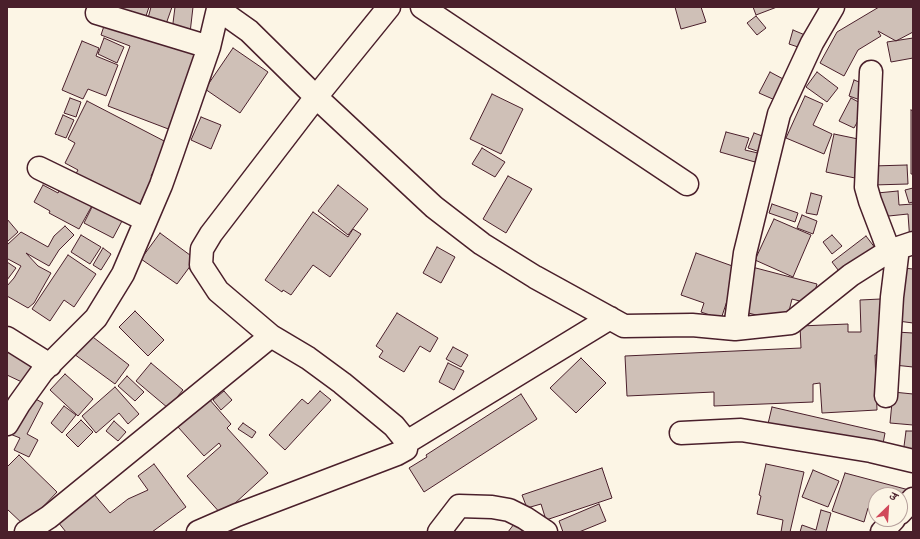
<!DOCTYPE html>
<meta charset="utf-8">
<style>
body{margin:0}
#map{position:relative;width:920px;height:539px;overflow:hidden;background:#fcf5e5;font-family:Kalam,"Playpen Sans Deva",sans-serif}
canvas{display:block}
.frame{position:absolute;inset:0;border:8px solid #4a1f2b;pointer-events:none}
.north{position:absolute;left:868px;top:487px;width:40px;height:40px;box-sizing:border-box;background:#fcf5e5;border:1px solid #b59f9b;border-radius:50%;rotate:25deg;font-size:11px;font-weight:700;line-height:16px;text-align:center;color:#4a1f2b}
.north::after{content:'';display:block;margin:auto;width:14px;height:18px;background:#d1495b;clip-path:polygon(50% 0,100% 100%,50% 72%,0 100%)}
</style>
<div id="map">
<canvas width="920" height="539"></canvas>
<div class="frame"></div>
<div class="north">उ</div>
</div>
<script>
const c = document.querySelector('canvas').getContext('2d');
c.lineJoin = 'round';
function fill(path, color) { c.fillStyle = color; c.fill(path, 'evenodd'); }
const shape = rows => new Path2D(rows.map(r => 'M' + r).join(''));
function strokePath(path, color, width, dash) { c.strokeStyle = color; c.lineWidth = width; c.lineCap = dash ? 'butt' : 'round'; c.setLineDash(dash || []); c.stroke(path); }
const building = shape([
 [108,7,149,7,144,22,108,7],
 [151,7,172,7,165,27,147,22,151,7],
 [175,7,193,7,190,33,172,31,175,7],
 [675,7,701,7,706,22,681,29,675,7],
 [753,7,777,7,756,15,753,7],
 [879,7,913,7,913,32,896,41,878,31,881,36,858,50,844,76,820,63,837,32,879,7],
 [756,16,766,28,757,35,747,23,756,16],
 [106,20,200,50,171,130,108,106,130,46,101,35,106,20],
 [793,30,805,35,801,48,789,44,793,30],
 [104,38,124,47,117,63,98,54,104,38],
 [913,38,913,58,891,62,887,42,913,38],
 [82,41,99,48,96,56,118,65,106,96,88,89,83,99,62,90,82,41],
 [233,48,268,72,240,113,205,89,233,48],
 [770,72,785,80,775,100,759,93,770,72],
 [817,72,838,88,827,102,806,87,817,72],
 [854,80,867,85,866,102,849,96,854,80],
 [492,94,523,109,501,154,470,139,492,94],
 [805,96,823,104,813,125,832,134,824,154,786,138,805,96],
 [70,98,81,102,76,117,64,113,70,98],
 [851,98,866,106,854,128,839,121,851,98],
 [87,101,168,143,151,176,154,177,136,211,73,179,78,170,65,163,75,143,68,139,87,101],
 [911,110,913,111,913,174,911,174,911,110],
 [63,115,74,120,66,138,55,134,63,115],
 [201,117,221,125,211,149,191,140,201,117],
 [726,132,749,138,745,150,758,153,755,162,720,152,726,132],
 [754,133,768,138,763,153,748,148,754,133],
 [834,134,863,140,855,178,826,172,834,134],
 [482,148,505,162,495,177,472,164,482,148],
 [907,165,908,184,873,185,872,166,907,165],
 [508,176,532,189,506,233,483,219,508,176],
 [43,185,58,193,62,185,94,202,79,229,49,213,50,211,34,202,43,185],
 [338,185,368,209,348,235,318,211,338,185],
 [913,188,913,202,909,203,905,190,913,188],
 [898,191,899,205,913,204,913,241,910,242,908,214,879,217,877,193,898,191],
 [811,193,822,196,817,215,806,213,811,193],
 [772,204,798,213,795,222,769,213,772,204],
 [93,205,122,221,113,238,84,223,93,205],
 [313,212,348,237,353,229,361,234,330,277,313,265,291,295,283,290,282,292,265,280,313,212],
 [802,215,817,221,813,234,797,228,802,215],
 [7,219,18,232,7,242,7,219],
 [774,219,811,235,793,277,755,260,774,219],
 [65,226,74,235,59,250,49,266,26,253,38,266,51,273,34,303,28,308,7,296,7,286,14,278,21,266,8,259,7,259,7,245,21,232,48,247,54,236,65,226],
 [160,233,194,258,191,265,177,284,141,259,160,233],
 [81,235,101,247,90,264,71,252,81,235],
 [832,235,842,246,832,254,823,242,832,235],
 [866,236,879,253,845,279,832,262,866,236],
 [437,247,455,257,441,283,423,273,437,247],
 [103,248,111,254,101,270,93,265,103,248],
 [696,253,738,268,721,319,701,312,704,303,681,295,696,253],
 [68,255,96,274,74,307,64,300,50,321,32,309,68,255],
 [7,262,16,268,7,280,7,262],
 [752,267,817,284,811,304,792,299,786,323,741,311,752,267],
 [903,268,913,269,913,323,898,321,903,268],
 [881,299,884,354,875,355,877,410,822,413,820,383,813,384,813,402,714,406,714,392,627,396,625,356,801,348,800,326,848,324,848,332,861,332,860,300,881,299],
 [135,311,164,340,148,356,119,327,135,311],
 [397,313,438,338,430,352,420,346,404,372,379,357,383,351,376,346,397,313],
 [896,332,913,333,913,367,894,365,896,332],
 [89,334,129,365,115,384,74,354,89,334],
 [453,347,468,355,461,367,446,359,453,347],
 [7,350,34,364,24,383,7,375,7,350],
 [581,358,606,383,576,413,550,388,581,358],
 [151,363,183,390,168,408,136,381,151,363],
 [448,363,464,371,454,390,439,382,448,363],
 [65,374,93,399,78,416,50,390,65,374],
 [127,376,144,392,135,401,118,386,127,376],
 [115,387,139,414,128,424,119,413,96,433,82,416,115,387],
 [224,391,232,400,221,410,213,400,224,391],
 [320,391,331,400,285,450,269,435,302,399,308,404,320,391],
 [893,392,913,394,913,425,890,423,893,392],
 [521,394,537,419,424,492,409,468,427,457,426,455,521,394],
 [30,396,43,403,27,434,38,440,29,457,14,450,20,438,10,434,30,396],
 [209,399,231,424,227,428,268,473,222,515,187,476,221,446,219,443,204,456,178,427,209,399],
 [64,406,76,415,62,433,51,423,64,406],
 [772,407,885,433,882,449,767,428,772,407],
 [81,420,93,432,78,447,66,435,81,420],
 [114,421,126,432,118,441,106,431,114,421],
 [243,423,256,432,252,438,238,429,243,423],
 [906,431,913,431,913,456,903,454,906,431],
 [19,455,57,492,25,526,7,509,7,467,19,455],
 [154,464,186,507,152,532,66,532,58,522,93,493,110,513,128,499,148,490,138,476,154,464],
 [766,464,804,472,790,532,781,532,783,520,757,514,761,496,759,495,766,464],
 [602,468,612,498,546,520,541,504,527,508,522,495,602,468],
 [813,470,839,481,828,507,802,497,813,470],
 [845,473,909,490,900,506,900,495,876,495,876,509,868,508,864,522,832,511,845,473],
 [599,504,606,521,579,532,563,532,559,521,599,504],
 [821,510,831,513,826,532,800,532,802,525,816,530,821,510],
 [514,524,524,532,508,532,514,524]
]);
fill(building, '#cfc0b7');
strokePath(building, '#4a1f2b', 1);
const minor = shape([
 [422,7,687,184],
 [97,13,209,47],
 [871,72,866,187,870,201,889,251],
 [39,168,146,220],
 [735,329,745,253,779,114,812,43,833,7],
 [7,338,50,365],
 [886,396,892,297,898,248],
 [7,424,19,404,42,372,96,318,123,274,161,185,172,154,209,47,218,9,249,31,316,97,434,207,482,244,535,277,624,326,692,325,735,329,791,323,851,275,889,251,913,243],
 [681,433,741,430,871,451,913,461],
 [407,442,610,318],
 [900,513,913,499],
 [26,532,49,517,271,336],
 [198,532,237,515,397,454,406,449,407,442,394,426,342,383,308,358,271,336,218,291,201,265,202,249,211,234,316,97,389,7],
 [439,532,459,506,492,507,509,510,525,518,546,532],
 [882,532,894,519]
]);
strokePath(minor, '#4a1f2b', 25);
strokePath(minor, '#fcf5e5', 22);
</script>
